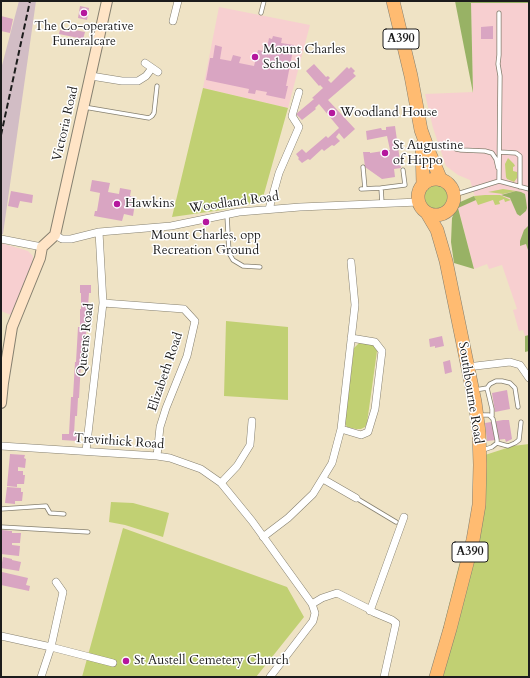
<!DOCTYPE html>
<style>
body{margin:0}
#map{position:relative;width:530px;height:678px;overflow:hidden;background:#efe3c5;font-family:Cardo,serif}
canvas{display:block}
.frame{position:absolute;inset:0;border:2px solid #1c1c1c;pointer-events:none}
</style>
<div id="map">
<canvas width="530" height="678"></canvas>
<div class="frame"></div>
</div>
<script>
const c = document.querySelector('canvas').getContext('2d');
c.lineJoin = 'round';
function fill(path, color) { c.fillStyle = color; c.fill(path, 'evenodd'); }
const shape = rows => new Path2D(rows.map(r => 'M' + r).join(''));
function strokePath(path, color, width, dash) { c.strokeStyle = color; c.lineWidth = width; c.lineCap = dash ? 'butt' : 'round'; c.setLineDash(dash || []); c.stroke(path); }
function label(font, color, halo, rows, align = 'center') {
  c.font = font + ' Cardo,serif'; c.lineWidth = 3; c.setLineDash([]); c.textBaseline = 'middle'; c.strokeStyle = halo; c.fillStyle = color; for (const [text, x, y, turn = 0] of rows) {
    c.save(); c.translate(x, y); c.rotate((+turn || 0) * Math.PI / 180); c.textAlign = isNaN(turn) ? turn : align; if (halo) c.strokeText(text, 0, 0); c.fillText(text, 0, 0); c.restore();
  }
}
fill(shape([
 [471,3,529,3,529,335,525,336,523,330,519,331,513,310,517,309,502,265,489,269,487,264,474,269,458,207,476,200,470,180,458,175,446,166,433,128,425,94,473,92],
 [219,7,310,25,288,108,203,88],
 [1,243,28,251,33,256,32,265,11,315,1,311]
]), '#f7cfd0');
fill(shape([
 [19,1,36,1,3,234,1,234,1,69]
]), '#d2bdc5');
fill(shape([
 [203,88,288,108,262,201,222,210,172,217],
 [508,158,514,164,515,166,513,167,513,171,517,172,517,178,514,182,507,179,506,177,505,164],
 '424 197a13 13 0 1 1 26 0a13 13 0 1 1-26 0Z',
 [503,189,516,191,503,194,488,192],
 [485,195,500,195,511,200,505,202,504,199,499,201,500,204,495,205,493,200,478,205,474,196],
 [226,321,288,327,288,400,224,396],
 [360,342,370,343,376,347,377,351,367,423,365,427,361,429,356,429,347,427,345,423,354,348],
 [529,444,529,677,431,677,459,565,479,505,485,455,513,446],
 [111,502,133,503,169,513,163,537,125,525,109,522],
 [123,528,287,587,304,617,256,677,82,677]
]), '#c1d073');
fill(shape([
 [455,1,529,1,529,3,471,3,473,93],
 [516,191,521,192,525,194,526,200,527,208,526,211,520,216,517,214,510,198,501,195],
 [474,196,476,200,458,208,474,269,454,263,451,242,452,218,458,203],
 [529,225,529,253,526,244,520,246,520,241,524,230],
 [529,335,529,351,525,352,525,336]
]), '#98b265');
fill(shape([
 [80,6,89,8,87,20,78,18],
 [1,16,13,19,10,33,1,31],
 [493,26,493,39,481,39,481,27],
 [70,29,85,32,83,39,59,34,60,30,69,32],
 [273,36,282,38,281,43,294,45,286,86,288,86,285,99,266,95,267,92,256,90,255,94,248,93,249,89,206,80,210,58,213,58,215,45,222,47,220,59,231,61,233,55,241,57,239,63,254,66,258,50,280,54,280,51,267,48,269,38,272,39],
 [314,64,326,77,328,76,330,78,328,80,331,83,347,67,349,69,351,67,355,71,353,73,356,76,328,100,355,129,344,139,339,133,336,137,340,141,334,146,332,145,324,151,322,149,310,160,308,159,302,163,298,159,299,158,296,154,302,149,306,153,326,136,328,138,339,128,319,104,315,108,316,109,302,120,296,114,314,99,312,98,323,88,320,85,319,86,306,71],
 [395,126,401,168,394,169,395,177,382,179,365,167,363,152,370,152,370,153,390,150,387,136,367,140,366,131,381,128,382,130,386,130,386,127],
 [92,180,110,183,108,192,119,194,120,188,131,190,130,196,136,197,133,216,124,214,122,221,94,216,95,211,97,211,100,193,90,191],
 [11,191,33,195,32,203,20,201,18,208,8,206],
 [80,285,91,285,91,293,89,293,84,363,81,363,79,398,78,398,77,416,75,416,74,434,77,434,77,441,62,440,62,434,69,434,71,397,73,397,75,362,76,362,78,327,80,327,80,309,81,309,81,293,80,293],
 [442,336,444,346,435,348,435,346,430,347,429,339],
 [450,360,452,372,445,374,443,362],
 [507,390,510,409,495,412,492,393],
 [503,420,509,420,512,439,506,442,505,439,487,441,485,423],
 [10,454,25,455,24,458,26,459,25,468,18,467,18,471,23,471,23,475,25,475,24,484,17,484,17,487,7,486],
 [7,487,21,488,21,492,23,492,22,501,15,501,15,504,5,503],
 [2,530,12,531,12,533,21,533,20,543,6,543,12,543,12,545,20,546,19,556,1,554],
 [3,557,12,559,12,560,21,562,19,571,1,568],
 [2,572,28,578,26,585,30,586,29,591,1,585]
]), '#d9a5c2');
const lane = shape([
 [261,13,264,1],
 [84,107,149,118,152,116,154,113,157,86],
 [452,145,456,149,461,150,485,151,492,153,496,159,498,168],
 [500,152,516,153,520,156,520,187],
 [363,167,365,189],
 [499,181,500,76,498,64,499,55,499,13],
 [381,188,405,185,403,170],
 [361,189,381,188,382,203],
 [454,195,499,181,529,189],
 [227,215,229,253,233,260,243,266,260,267],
 [487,388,492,409,492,416],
 [475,390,487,388,490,384,496,381,502,381,510,383,515,388,518,407],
 [480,415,489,415,493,419,497,440,497,443,492,447,483,450],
 [497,443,508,446,515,443,519,440,521,422],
 [356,498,396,522],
 [1,509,46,506,50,513,64,514],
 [1,527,88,532]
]);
const street = shape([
 [173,21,178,1],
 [145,63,158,72],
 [91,76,122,81,138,81,146,76,152,68],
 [269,209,279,173,299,127,292,116,299,92],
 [55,235,62,239,71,239,99,232,171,226,239,212,300,207,419,202],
 [1,239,42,247],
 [103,303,184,309,195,321,187,356,166,408,160,427,157,456],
 [467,367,510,362,520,365,529,378],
 [341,429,361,435,368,432,375,409,382,351,375,342,351,338],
 [1,446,157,456,170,458,201,469,221,483,252,521,312,604,315,613,313,621,270,677],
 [86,451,103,303,99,232],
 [323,479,356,498],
 [221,483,237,466,250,445,252,421],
 [263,537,288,518,313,494,332,463,341,429,355,305,351,262],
 [312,604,322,598,337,593,367,608,373,612,392,620,396,623,384,677],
 [370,611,404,517],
 [1,636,51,647,63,592,56,582],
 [41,677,51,647,113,663]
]);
const secondary = shape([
 [1,403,3,383,12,327,40,258,42,247,55,235,107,1]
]);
const highway = shape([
 [393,1,411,76,421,130,429,152,441,180],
 [422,145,423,185],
 '418 197a18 18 0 1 1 36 0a18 18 0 1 1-36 0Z',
 [427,213,437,230,446,261,475,402,479,432,480,465,479,505,473,540,450,629,436,677]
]);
strokePath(lane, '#868070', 5);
strokePath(street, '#868070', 8);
strokePath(secondary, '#868070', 12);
strokePath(highway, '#868070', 14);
strokePath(lane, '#fff', 3.5);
strokePath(street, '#fff', 7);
strokePath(secondary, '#ffe4c6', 10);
strokePath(highway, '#ffbb71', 13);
strokePath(shape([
 [1,135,30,1]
]), '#1c1c1c', 2, [6, 3]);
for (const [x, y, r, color] of [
 [84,13,4,"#b5179e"],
 [255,57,4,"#b5179e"],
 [332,113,4,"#b5179e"],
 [385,153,4,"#b5179e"],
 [117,204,4,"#b5179e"],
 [206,222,4,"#b5179e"],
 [126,661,4,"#b5179e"]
]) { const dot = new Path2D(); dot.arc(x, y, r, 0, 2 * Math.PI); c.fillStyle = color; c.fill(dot); strokePath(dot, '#fff', 1.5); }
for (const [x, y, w] of [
 [401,39,36],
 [470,552,36]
]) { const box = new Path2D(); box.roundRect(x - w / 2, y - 10, w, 20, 3); c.fillStyle = '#fff'; c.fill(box); strokePath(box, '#1c1c1c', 1); }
label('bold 12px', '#1c1c1c', null, [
 ["A390",401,39],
 ["A390",470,552]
]);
label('13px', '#1c1c1c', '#fff', [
 ["The Co-operative",84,27,"center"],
 ["Funeralcare",84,42,"center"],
 ["Mount Charles",263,50],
 ["School",263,65],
 ["Woodland House",340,113],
 ["St Augustine",393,146],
 ["of Hippo",393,161],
 ["Hawkins",125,204],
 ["Mount Charles, opp",206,236,"center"],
 ["Recreation Ground",206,251,"center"],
 ["St Austell Cemetery Church",134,661]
], 'left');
label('13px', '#1c1c1c', '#fff', [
 ["Victoria Road",66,124,-77],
 ["Woodland Road",234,203,-8],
 ["Queens Road",86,340,-84],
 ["Elizabeth Road",166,372,-71],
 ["Southbourne Road",470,393,81],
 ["Trevithick Road",119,442,4]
]);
</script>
